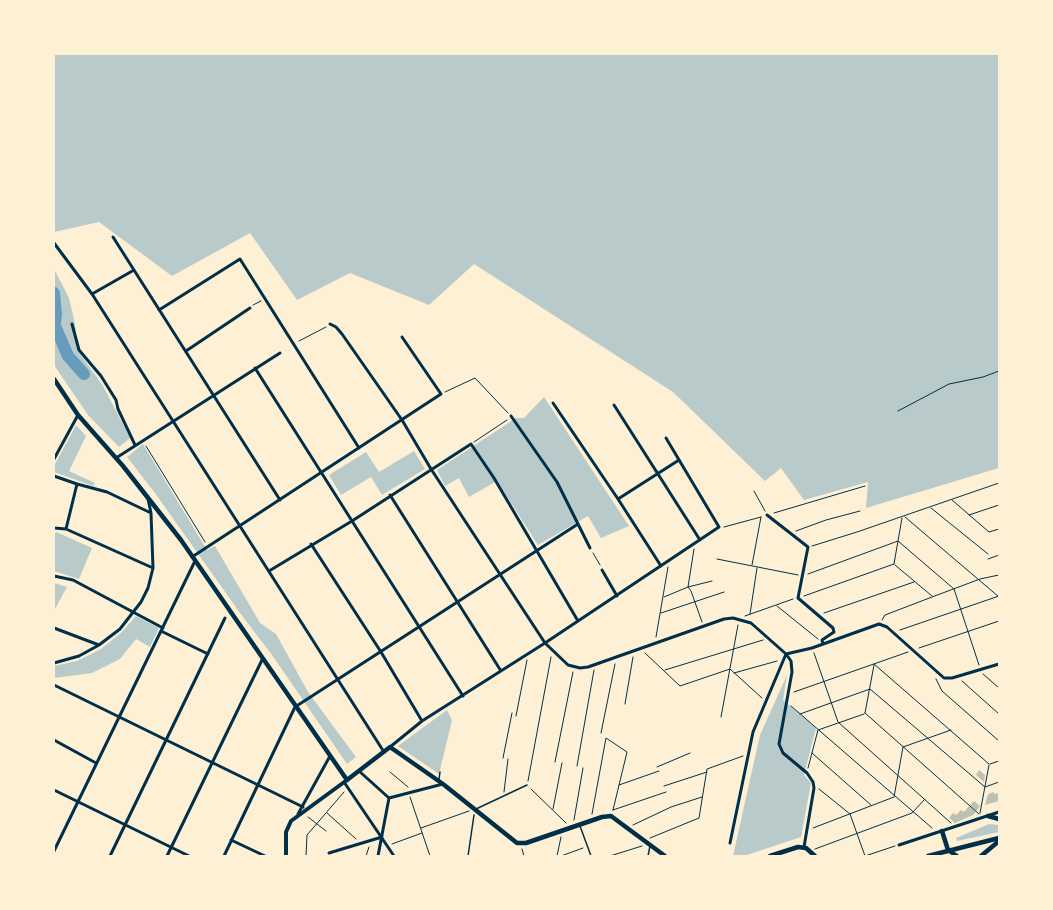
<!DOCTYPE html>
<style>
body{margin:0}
#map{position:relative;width:1053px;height:910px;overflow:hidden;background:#fdf0d5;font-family:Figtree,sans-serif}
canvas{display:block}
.frame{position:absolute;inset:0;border:55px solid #fdf0d5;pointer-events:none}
</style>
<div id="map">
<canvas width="1053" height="910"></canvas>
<div class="frame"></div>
</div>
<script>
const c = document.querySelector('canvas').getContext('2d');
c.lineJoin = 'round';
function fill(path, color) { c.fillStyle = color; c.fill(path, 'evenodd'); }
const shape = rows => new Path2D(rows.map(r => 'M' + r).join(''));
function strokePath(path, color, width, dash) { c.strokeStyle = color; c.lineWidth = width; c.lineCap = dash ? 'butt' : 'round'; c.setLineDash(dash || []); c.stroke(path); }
fill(shape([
 [54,54,999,54,999,468,866,508,868,482,804,500,781,468,765,481,673,392,474,264,429,305,350,273,297,300,250,233,172,276,99,222,54,232],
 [54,269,69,298,75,324,78,351,103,386,130,438,119,447,88,415,54,365],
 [544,397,629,526,601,538,588,516,538,545,497,481,469,497,459,478,445,486,437,470,516,418,524,418],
 [76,425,86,436,69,471,95,483,93,486,54,472,54,466],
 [143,444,207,550,215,546,260,623,276,634,308,692,356,757,347,764,272,655,240,613,155,493,127,457],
 [414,451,425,469,382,495,371,477,341,495,329,475,366,452,379,472],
 [56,532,92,548,79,579,54,571,54,536],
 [54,583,67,587,54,611],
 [136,616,159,628,150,647,136,639,120,659,92,673,54,678,54,666,77,661,101,649,121,633],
 [787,675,783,700,816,728,804,775,811,783,801,837,744,856,733,856,760,735],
 [447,710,452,720,439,774,398,746],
 [989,824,999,825,999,832,957,841,956,838]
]), '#b9caca');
strokePath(shape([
 [54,293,56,315,54,329],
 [55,326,68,356,84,374]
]), '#669bbc', 12);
fill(shape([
 [979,770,985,775,984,782,976,775],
 [994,792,994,794,999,793,999,801,985,805,988,794],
 [974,801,980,806,976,811,970,805],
 [969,806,976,812,973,815,955,823,949,818,953,813,956,815,961,810,964,812]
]), '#bec0b2');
strokePath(shape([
 [253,305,261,301],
 [299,341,326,327],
 [445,392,475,378,508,413],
 [898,411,949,384,983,377,999,371],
 [474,442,507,420],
 [146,446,205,542],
 [754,491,765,511],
 [952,500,989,532,999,529],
 [931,508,988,554],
 [774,513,865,486],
 [969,515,999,505],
 [905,517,999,597],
 [724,527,761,517],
 [796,531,826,520,860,511],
 [812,546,857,532,999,483],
 [694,549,688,587,691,591,702,622],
 [593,553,600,565],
 [717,559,798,575],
 [988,559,999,555],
 [894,564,902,518],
 [752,565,761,517],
 [895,565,932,596],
 [808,574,898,541,954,589,979,665],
 [804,596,894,564],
 [664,597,688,587,712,581],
 [777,606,818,639],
 [661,613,724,592],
 [824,613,914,582],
 [750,614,757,568],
 [745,616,793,599],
 [882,620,885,615,932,597,980,579,999,575],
 [900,630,999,596],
 [656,637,668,567],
 [919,648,999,621],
 [645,653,680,686,730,669,762,698],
 [814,653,838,722,951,823],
 [874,664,989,764],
 [665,670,763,640],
 [734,673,777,661],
 [983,674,999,688],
 [936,679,942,691,999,741],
 [962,681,999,714],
 [794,692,908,652],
 [625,704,633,657],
 [791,706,932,828],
 [865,713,979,814],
 [865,713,874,665],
 [800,714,870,689,985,787,999,782],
 [516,716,527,660],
 [721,717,738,625],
 [601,733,615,664],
 [812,753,871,805],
 [503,758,512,713],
 [555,762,573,672],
 [990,764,999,761],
 [577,766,594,670],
 [657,767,690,753],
 [808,768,818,730,864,714],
 [390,772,408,787],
 [528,781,551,657],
 [619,785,659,771],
 [664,786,707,772],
 [531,789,566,823],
 [819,789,850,814,865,856],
 [504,792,508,759],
 [410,797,430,856],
 [553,809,562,763],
 [613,810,666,792],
 [327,813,356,839],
 [980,813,989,765],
 [592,814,606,738,627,752,613,810],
 [308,817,326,831],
 [574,820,583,768],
 [633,825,671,807,702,797],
 [421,828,469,811],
 [813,828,894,797,903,747,951,730],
 [650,838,699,818,707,769,743,756],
 [392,844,422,833],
 [522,849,524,856],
 [815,849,912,813,925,799],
 [306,856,307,835,344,792],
 [366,856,369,847],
 [557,856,561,837],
 [561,856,583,848],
 [610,856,642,846],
 [865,856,895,846]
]), '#003049', 1);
strokePath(shape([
 [439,779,440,772],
 [476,809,527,785],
 [580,826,591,856],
 [468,856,474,815],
 [648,856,650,846]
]), '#003049', 1.5);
strokePath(shape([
 [113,237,280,500],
 [54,243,92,294,384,752],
 [92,294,134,270],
 [159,310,240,259,359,448],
 [72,324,79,350,101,376,116,400,118,409,135,445],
 [330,324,336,327,342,334,402,420,431,469,545,643,568,665,580,668,588,667,724,619,733,618,751,623,786,654,791,661,792,672,779,744,783,753,807,773,813,782,814,788,804,847],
 [186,351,250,308],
 [255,368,463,696],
 [553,403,618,499,661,566],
 [614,405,700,540],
 [511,416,557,482,590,548],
 [116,458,280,353],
 [54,459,78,415],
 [54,476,77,484],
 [390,495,501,671],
 [618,499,679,460],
 [767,515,808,547,798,598,833,628,834,632,822,640,823,644],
 [54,528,66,529,153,568],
 [66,529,77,484,107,492,151,513],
 [311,544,381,652,422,721],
 [192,557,441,394,402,337],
 [602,570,617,596],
 [269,571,352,521,471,444,494,478,578,621],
 [54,576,73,580,163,628],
 [54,628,99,645],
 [161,631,208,654],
 [786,654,812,648,879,624,887,627,944,678,952,678,999,664],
 [54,663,79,656,99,645,120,629,141,602,148,588,153,568,151,513,148,499],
 [54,685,303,807],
 [54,740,96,763],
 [390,747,422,721,545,643,719,527,666,438],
 [359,771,389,798],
 [344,782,394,856],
 [54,790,189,856],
 [389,798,443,784],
 [298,814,330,756],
 [231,840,265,856],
 [730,843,753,732,786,654],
 [899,845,999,812],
 [54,851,195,561],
 [329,853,382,837],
 [110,856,225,618],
 [167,856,262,660],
 [224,856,295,707,578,524],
 [378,856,389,798]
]), '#003049', 3);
strokePath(shape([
 [286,856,286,832,291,821,347,780]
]), '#003049', 4);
strokePath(shape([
 [54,379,78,415,123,466,181,540,347,780,390,747,443,784,517,843,526,843,602,817,611,816,665,856],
 [988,816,999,819],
 [942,831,948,850,957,856],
 [770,856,798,847,806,848,815,856],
 [928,856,999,838],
 [981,856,999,841]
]), '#003049', 4.5);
</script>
